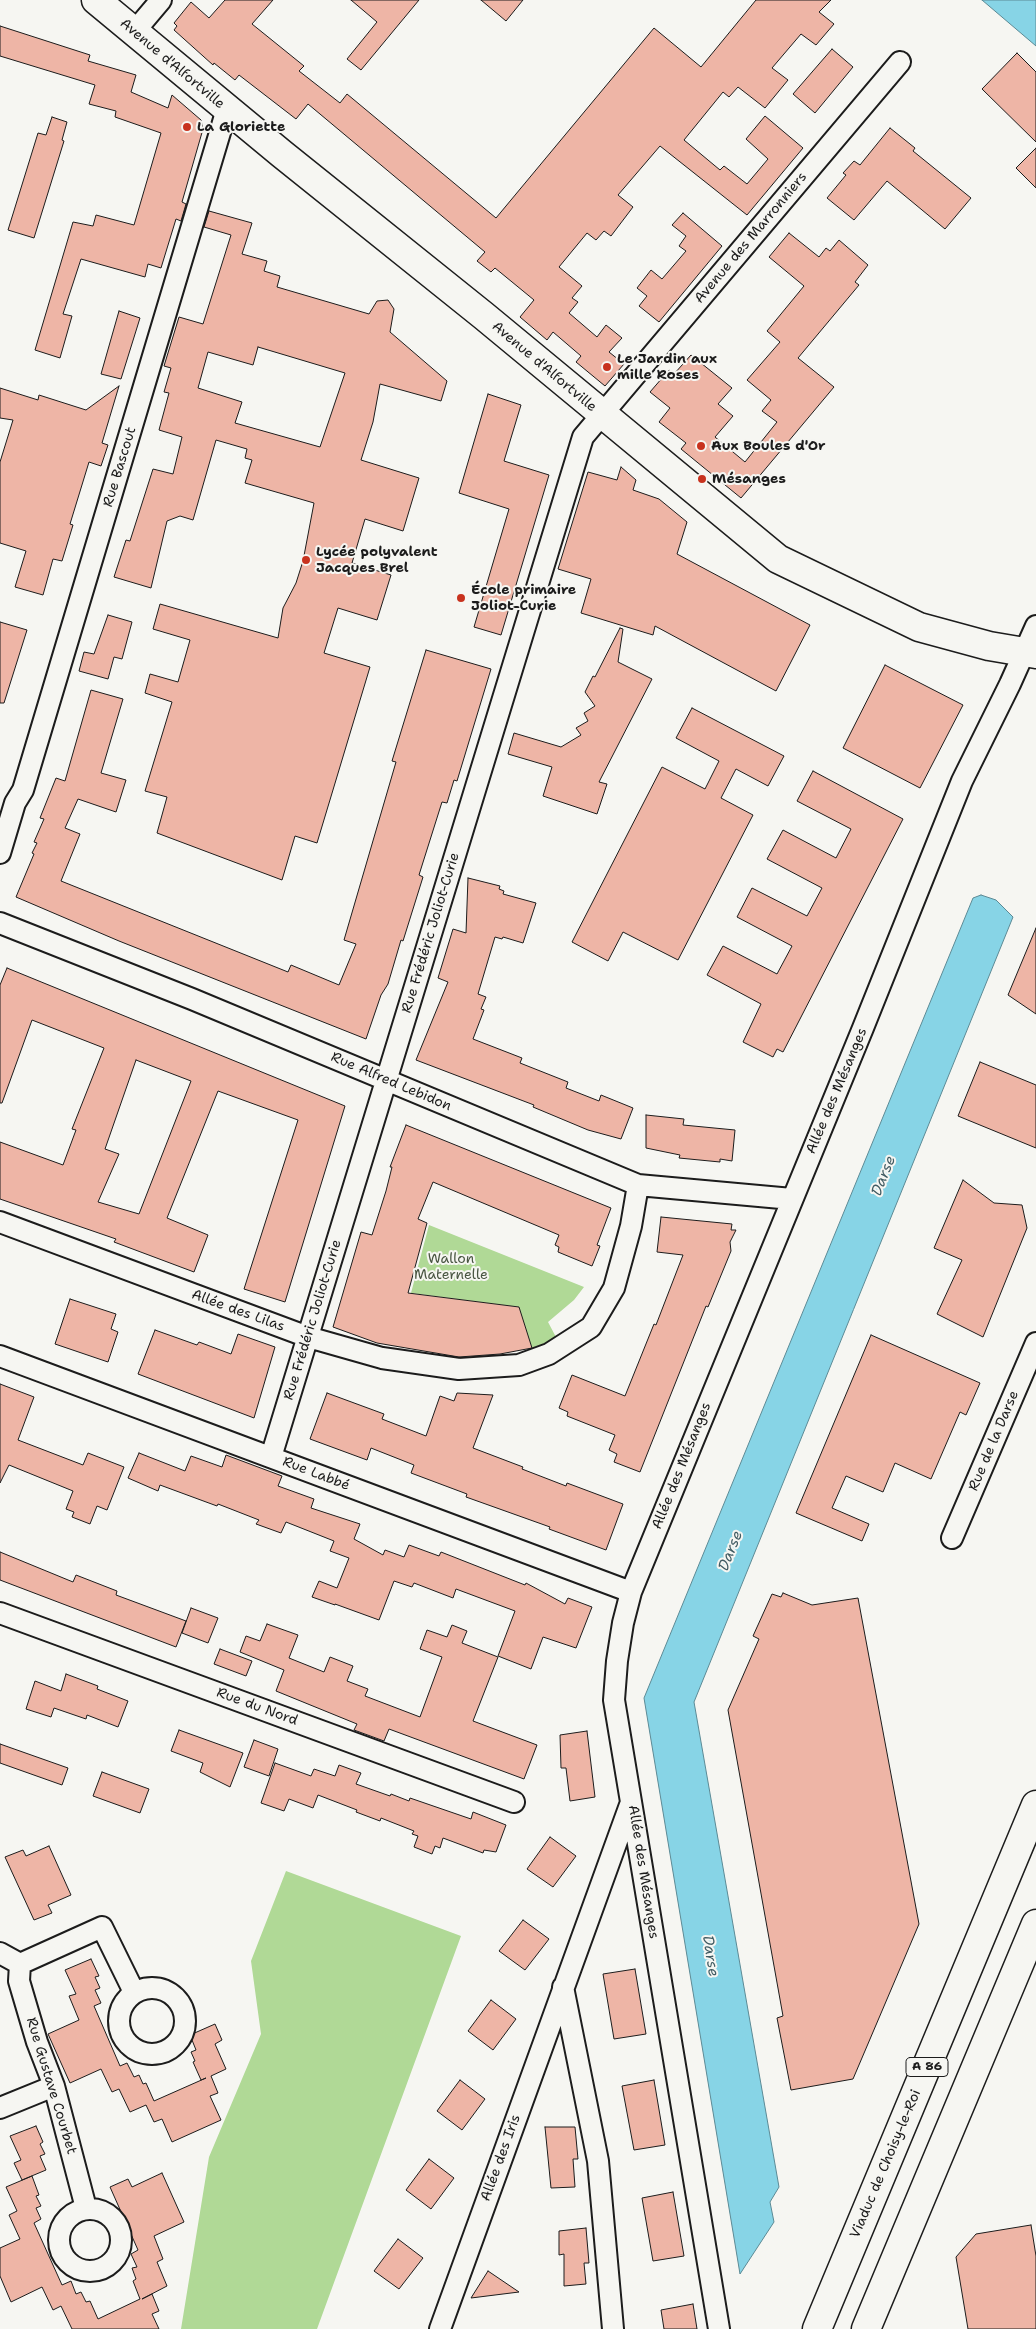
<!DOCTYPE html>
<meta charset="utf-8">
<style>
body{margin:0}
canvas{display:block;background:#f6f6f2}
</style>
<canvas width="1036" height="2329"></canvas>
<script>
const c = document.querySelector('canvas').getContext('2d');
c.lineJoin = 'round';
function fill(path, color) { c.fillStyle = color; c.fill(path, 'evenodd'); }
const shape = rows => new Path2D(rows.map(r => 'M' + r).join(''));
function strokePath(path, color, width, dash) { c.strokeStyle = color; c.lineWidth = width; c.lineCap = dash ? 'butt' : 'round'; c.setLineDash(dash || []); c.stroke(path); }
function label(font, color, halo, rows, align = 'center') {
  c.font = font + ' "Shantell Sans",sans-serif'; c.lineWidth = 4; c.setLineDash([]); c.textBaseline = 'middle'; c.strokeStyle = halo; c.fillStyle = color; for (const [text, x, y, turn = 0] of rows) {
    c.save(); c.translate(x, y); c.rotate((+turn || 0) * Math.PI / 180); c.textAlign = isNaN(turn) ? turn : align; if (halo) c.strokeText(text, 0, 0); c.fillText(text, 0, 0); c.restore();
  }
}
fill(shape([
 [429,1225,584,1287,574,1300,548,1322,557,1339,532,1348,518,1307,411,1293],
 [286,1871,461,1936,317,2329,181,2329,209,2157,261,2034,251,1961]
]), '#b0d996');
const water = shape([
 [982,0,1036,0,1036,46,982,0],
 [981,895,996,900,1013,917,694,1702,779,2187,770,2202,774,2222,740,2274,644,1698,973,898,981,895]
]);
fill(water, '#87d4e6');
strokePath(water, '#5c8a95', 1);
const building = shape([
 [225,0,273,0,252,24,304,66,299,71,340,103,347,94,496,218,654,28,701,67,756,0,831,0,819,12,834,24,816,45,801,34,772,68,788,80,765,108,738,87,729,97,723,92,684,140,720,170,724,166,747,184,768,159,746,139,765,116,803,148,747,215,660,146,618,195,633,207,611,236,604,231,596,240,587,233,559,267,582,286,572,298,578,302,569,313,597,337,606,325,622,338,609,352,624,364,605,386,576,362,581,356,553,332,547,340,520,317,534,300,495,268,491,272,477,261,485,252,308,104,296,119,239,75,235,80,214,63,213,65,174,30,177,26,174,23,191,2,209,18,225,0],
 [351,0,419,0,361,70,347,59,377,22,351,0],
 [481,0,523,0,506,21,481,0],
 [0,26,90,55,88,61,136,75,131,92,168,108,172,95,201,120,203,129,182,202,186,204,181,221,176,219,161,268,148,264,145,277,81,259,63,314,72,316,60,358,35,350,73,222,93,226,96,215,134,225,161,133,115,117,116,111,89,104,95,85,0,56,0,26],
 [832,49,853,67,815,113,793,94,832,49],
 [1017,53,1036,72,1036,142,982,89,1017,53],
 [52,117,67,122,62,140,64,141,34,238,8,230,38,133,46,135,52,117],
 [890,128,915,148,913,151,971,198,945,229,887,181,854,220,827,198,846,175,843,173,854,161,860,165,890,128],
 [1036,148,1036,188,1016,168,1036,148],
 [209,211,252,223,242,254,267,261,264,271,280,276,277,287,369,314,377,301,388,300,394,309,390,332,447,381,441,401,380,384,373,422,361,460,419,478,403,531,365,519,352,563,391,575,377,620,338,608,324,653,370,667,317,843,295,836,282,880,157,833,167,797,145,791,172,702,145,693,150,674,178,682,190,640,153,629,160,604,278,638,283,608,296,583,303,561,314,503,245,483,252,460,245,458,247,449,216,440,193,520,180,516,167,521,151,588,114,577,126,540,130,541,153,469,173,474,182,437,159,430,169,393,164,392,171,368,164,366,179,317,203,324,231,235,204,227,209,211],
 [258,347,345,373,320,447,235,423,242,402,198,388,208,352,253,365,258,347],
 [683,213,722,246,659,322,639,306,647,296,637,288,651,270,662,279,686,251,679,246,686,236,672,225,683,213],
 [789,233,819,257,826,248,830,251,839,240,868,265,855,282,859,285,798,358,834,387,741,498,681,449,686,443,659,422,670,408,650,392,669,370,674,374,691,355,732,388,718,404,733,416,715,437,745,462,777,422,762,411,771,400,747,380,780,342,767,331,804,286,769,257,789,233],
 [119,311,140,318,121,379,101,374,119,311],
 [119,386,102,443,108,445,101,466,89,462,70,524,73,525,62,561,53,559,43,595,15,587,26,551,0,543,0,462,13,420,0,418,0,388,38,400,39,395,86,410,119,386],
 [488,394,521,405,504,461,549,475,501,635,474,627,509,509,459,493,488,394],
 [621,467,636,480,633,490,659,499,687,522,677,554,810,625,776,691,655,626,653,635,581,613,591,579,558,569,588,472,617,480,621,467],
 [108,615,132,622,122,659,114,657,108,679,79,671,84,652,94,654,108,615],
 [0,622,27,630,4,703,0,703,0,622],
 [620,628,623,629,618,662,652,679,599,782,607,784,597,814,543,796,552,767,508,754,514,733,561,747,581,735,576,728,588,721,584,713,595,706,585,692,593,676,595,677,620,628],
 [426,650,491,669,457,781,454,780,447,803,442,802,419,875,423,877,403,941,401,940,388,984,381,995,366,1039,119,941,16,897,34,854,32,853,37,843,34,842,44,819,40,818,56,778,65,781,91,690,123,699,101,773,126,780,116,812,78,799,65,828,80,834,61,881,288,972,291,965,339,985,356,944,344,940,396,762,392,761,426,650],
 [885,665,963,705,920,788,843,748,885,665],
 [692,708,784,756,768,786,736,769,721,798,753,815,678,960,623,932,608,961,572,942,662,767,705,789,719,761,676,738,692,708],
 [813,771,903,819,783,1052,777,1049,773,1057,743,1042,761,1004,707,975,723,946,777,974,792,946,737,917,752,888,807,916,822,888,767,859,783,830,836,858,851,829,797,801,813,771],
 [468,878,500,886,499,889,504,891,503,894,536,903,523,943,503,937,502,939,495,937,478,994,486,997,481,1009,484,1010,473,1039,522,1058,520,1063,568,1082,566,1088,599,1101,601,1095,633,1108,621,1139,588,1130,533,1107,534,1105,416,1060,448,982,438,978,453,929,466,933,468,878],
 [1036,928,1036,1014,1008,995,1036,928],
 [7,968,345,1106,285,1302,244,1289,298,1120,218,1091,167,1218,208,1235,194,1272,114,1242,116,1239,0,1199,0,1142,63,1165,76,1130,72,1129,104,1048,32,1020,2,1103,0,1103,0,985,7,968],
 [136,1060,191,1081,139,1214,98,1202,119,1154,105,1149,136,1060],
 [980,1062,1036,1085,1036,1148,958,1116,980,1062],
 [646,1115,684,1119,683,1125,735,1130,732,1161,720,1159,720,1162,679,1158,680,1155,646,1148,646,1115],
 [406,1125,611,1208,597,1245,600,1246,592,1266,558,1252,559,1247,555,1245,559,1235,433,1182,418,1219,427,1223,408,1293,519,1307,532,1348,500,1354,459,1357,377,1343,333,1327,361,1232,372,1235,386,1191,392,1167,390,1167,406,1125],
 [963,1180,994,1203,1022,1205,1027,1228,983,1337,937,1314,962,1260,934,1248,963,1180],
 [661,1217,732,1224,731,1230,736,1230,730,1242,731,1251,708,1307,706,1306,640,1472,614,1462,617,1454,609,1450,615,1435,567,1416,568,1412,559,1408,572,1375,625,1396,654,1324,656,1325,683,1255,657,1252,661,1217],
 [70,1299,116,1314,111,1329,118,1332,108,1362,55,1344,70,1299],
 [155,1330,197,1345,199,1342,231,1354,238,1334,275,1347,254,1418,138,1374,155,1330],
 [871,1335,980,1383,966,1415,960,1412,931,1479,895,1463,883,1492,846,1476,832,1508,869,1524,862,1541,796,1513,871,1335],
 [0,1384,34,1397,18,1440,83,1465,88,1453,124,1467,107,1510,97,1506,90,1524,72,1517,74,1512,66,1509,73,1491,9,1465,0,1483,0,1384],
 [327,1393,384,1414,382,1419,426,1436,440,1396,454,1401,457,1393,493,1395,473,1448,523,1467,522,1469,566,1486,567,1483,623,1504,606,1550,549,1529,550,1527,466,1497,467,1494,411,1473,414,1465,371,1448,367,1460,310,1439,327,1393],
 [139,1453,185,1471,191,1456,222,1467,226,1455,282,1476,278,1486,314,1499,311,1508,360,1524,354,1539,383,1555,385,1550,404,1557,409,1545,439,1556,441,1552,525,1585,526,1583,565,1604,568,1598,592,1607,576,1648,543,1637,531,1669,498,1656,515,1611,456,1589,453,1598,414,1583,412,1587,394,1581,379,1620,335,1604,335,1605,312,1597,319,1581,337,1588,349,1558,330,1551,334,1541,286,1522,281,1533,256,1524,259,1520,218,1504,217,1506,160,1485,158,1491,128,1478,139,1453],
 [0,1552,73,1582,76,1575,117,1591,116,1595,186,1621,176,1647,0,1580,0,1552],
 [783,1593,812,1605,858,1598,919,1924,853,2079,791,2090,777,2018,783,2016,728,1710,759,1639,753,1636,772,1594,781,1597,783,1593],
 [191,1608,218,1618,208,1643,182,1633,191,1608],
 [267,1624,298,1635,289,1658,324,1672,330,1657,353,1666,347,1681,368,1689,365,1696,420,1717,442,1657,420,1649,427,1630,447,1637,452,1625,467,1631,462,1643,498,1657,473,1721,537,1745,524,1779,389,1729,384,1741,354,1730,357,1724,276,1691,284,1670,240,1652,246,1636,260,1641,267,1624],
 [220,1649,252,1661,246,1676,214,1664,220,1649],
 [66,1674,98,1686,97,1689,128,1701,118,1727,87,1715,86,1719,54,1708,51,1717,26,1709,35,1681,61,1691,66,1674],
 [179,1730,243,1753,230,1787,200,1772,203,1763,171,1751,179,1730],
 [587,1731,595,1797,570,1801,566,1768,561,1768,560,1735,587,1731],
 [254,1740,278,1749,269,1776,244,1767,254,1740],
 [0,1744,68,1768,62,1785,0,1763,0,1744],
 [275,1763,311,1776,314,1769,335,1776,339,1765,361,1773,356,1784,390,1796,391,1794,409,1801,410,1798,471,1819,473,1812,506,1825,496,1852,484,1850,483,1853,443,1838,440,1848,435,1846,432,1854,414,1847,418,1836,412,1834,414,1831,381,1818,380,1821,356,1812,357,1810,318,1795,313,1808,289,1799,284,1811,261,1803,275,1763],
 [102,1772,149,1789,140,1813,93,1796,102,1772],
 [550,1837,576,1856,553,1887,527,1869,550,1837],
 [49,1846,71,1895,48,1905,52,1913,34,1920,5,1857,23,1850,26,1856,49,1846],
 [523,1920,549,1939,525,1970,499,1951,523,1920],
 [91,1959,99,1976,95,1977,100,1988,95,1990,101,2003,94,2006,120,2066,127,2063,134,2077,139,2075,143,2084,146,2083,154,2101,206,2078,201,2080,193,2062,195,2061,191,2052,196,2050,190,2035,215,2024,222,2040,215,2044,226,2069,211,2076,218,2093,210,2096,221,2120,172,2142,162,2119,154,2122,146,2105,130,2112,119,2089,112,2092,101,2069,70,2083,48,2034,79,2020,69,1996,76,1994,65,1970,91,1959],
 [635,1969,646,2034,614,2039,603,1974,635,1969],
 [491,2000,516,2019,493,2050,468,2031,491,2000],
 [460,2080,485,2099,462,2130,437,2111,460,2080],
 [654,2080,665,2145,634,2150,622,2086,654,2080],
 [36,2126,43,2142,40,2144,45,2154,40,2156,46,2170,22,2180,14,2163,21,2160,10,2136,36,2126],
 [545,2127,575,2127,578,2159,573,2159,575,2187,551,2188,545,2127],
 [429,2159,454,2178,431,2209,406,2190,429,2159],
 [162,2173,184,2222,154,2236,163,2259,157,2262,167,2286,142,2299,152,2294,159,2311,152,2314,159,2329,72,2329,61,2306,53,2310,42,2287,11,2302,0,2276,0,2248,20,2239,9,2215,17,2211,6,2187,32,2176,39,2195,36,2196,41,2206,36,2208,41,2219,34,2223,62,2285,71,2281,76,2294,81,2292,86,2302,90,2301,98,2319,140,2299,133,2281,136,2279,132,2268,137,2267,131,2254,138,2250,110,2187,128,2179,132,2187,162,2173],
 [673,2192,684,2256,653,2261,642,2198,673,2192],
 [1031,2225,1036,2256,1036,2329,968,2329,956,2257,976,2234,1031,2225],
 [586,2228,589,2263,584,2263,586,2284,564,2286,564,2254,559,2255,559,2231,586,2228],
 [398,2239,423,2258,399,2289,374,2271,398,2239],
 [488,2271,519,2292,471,2298,488,2271],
 [693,2304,697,2329,664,2329,661,2310,693,2304]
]);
fill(building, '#eeb5a6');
strokePath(building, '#1c1c1c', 1);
const minor = shape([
 [134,32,161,0],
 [0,853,15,803,23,790,227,109],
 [0,923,192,999,638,1185,792,1199],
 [0,1222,308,1337,382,1358,459,1369,519,1365,549,1354,591,1327,614,1288,631,1226,638,1185],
 [0,1356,631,1592],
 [271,1457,583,437,900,62],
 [952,1538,1036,1343],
 [0,1613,514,1802],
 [0,1953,20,1964],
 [563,1987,598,2161,613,2329],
 '119 2021a33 33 0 1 1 66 0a33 33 0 1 1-66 0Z',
 [0,2108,54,2086],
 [86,2208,54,2086,37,2042,19,1981,20,1964,102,1927,134,1992],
 '59 2240a31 31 0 1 1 62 0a31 31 0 1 1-62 0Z',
 [440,2329,630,1805],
 [719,2329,614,1700,617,1661,623,1623,631,1592,863,1028,962,781,1010,684,1036,626]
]);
const secondary = shape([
 [96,0,282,154,484,316,778,559,919,627,989,646,1036,654]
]);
const motorway = shape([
 [817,2329,1036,1805],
 [866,2329,1036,1924]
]);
strokePath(minor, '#1c1c1c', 24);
strokePath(secondary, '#1c1c1c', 31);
strokePath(motorway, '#1c1c1c', 31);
strokePath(minor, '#f6f6f2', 20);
strokePath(secondary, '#f6f6f2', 28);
strokePath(motorway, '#f6f6f2', 28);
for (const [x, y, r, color] of [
 [187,127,5,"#c8321e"],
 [607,367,5,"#c8321e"],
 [701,446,5,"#c8321e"],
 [702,479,5,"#c8321e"],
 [306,560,5,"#c8321e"],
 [461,598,5,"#c8321e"]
]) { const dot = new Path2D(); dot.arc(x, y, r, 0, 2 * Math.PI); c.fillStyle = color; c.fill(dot); strokePath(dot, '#f6f6f2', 2); }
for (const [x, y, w] of [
 [927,2067,42]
]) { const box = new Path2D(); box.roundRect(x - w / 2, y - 9.5, w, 19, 4); c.fillStyle = '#f6f6f2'; c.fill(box); strokePath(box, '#1c1c1c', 1); }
label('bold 12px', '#1c1c1c', null, [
 ["A 86",927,2067]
]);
label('14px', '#1c1c1c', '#f6f6f2', [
 ["Avenue d'Alfortville",172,64,40],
 ["Avenue des Marronniers",751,238,-50],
 ["Avenue d'Alfortville",544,367,40],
 ["Rue Bascout",120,467,-73],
 ["Rue Frédéric Joliot-Curie",431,933,-73],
 ["Rue Alfred Lebidon",391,1082,23],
 ["Allée des Mésanges",837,1091,-67],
 ["Allée des Lilas",238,1311,20],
 ["Rue Frédéric Joliot-Curie",313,1320,-73],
 ["Rue de la Darse",994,1441,-67],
 ["Allée des Mésanges",682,1466,-68],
 ["Rue Labbé",316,1474,21],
 ["Rue du Nord",257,1707,20],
 ["Allée des Mésanges",643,1872,81],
 ["Rue Gustave Courbet",51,2086,73],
 ["Allée des Iris",501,2158,-70],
 ["Viaduc de Choisy-le-Roi",886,2164,-67]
]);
label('bold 14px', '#1c1c1c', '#f6f6f2', [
 ["La Gloriette",197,127],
 ["Le Jardin aux",617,359],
 ["mille Roses",617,375],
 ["Aux Boules d'Or",711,446],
 ["Mésanges",712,479],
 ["Lycée polyvalent",316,552],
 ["Jacques Brel",316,568],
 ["École primaire",471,590],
 ["Joliot-Curie",471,606]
], 'left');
label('14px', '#485541', '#f6f6f2', [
 ["Wallon",451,1259],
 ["Maternelle",451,1275]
]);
label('italic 15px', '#415c63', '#f6f6f2', [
 ["Darse",884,1176,-68],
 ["Darse",731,1551,-68],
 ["Darse",710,1956,81]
]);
</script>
